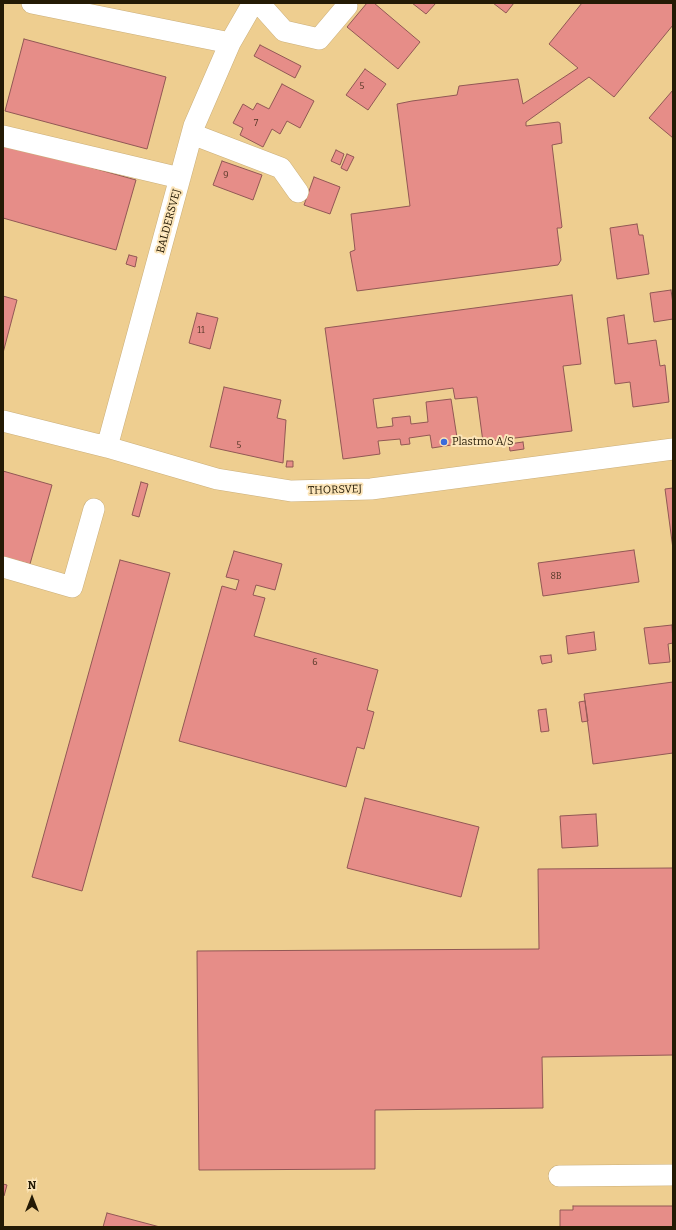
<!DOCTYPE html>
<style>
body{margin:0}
#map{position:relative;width:676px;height:1230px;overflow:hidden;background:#f4d7a0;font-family:Bitter,serif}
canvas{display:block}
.frame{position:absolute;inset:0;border:4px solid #241a05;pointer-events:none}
.north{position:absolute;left:12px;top:1178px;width:40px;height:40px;-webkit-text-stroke:3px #fce5b9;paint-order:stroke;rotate:0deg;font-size:11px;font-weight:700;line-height:16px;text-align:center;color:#241a05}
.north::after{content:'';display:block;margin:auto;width:14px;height:18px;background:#241a05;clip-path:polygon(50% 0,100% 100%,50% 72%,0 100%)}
</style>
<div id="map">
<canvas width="676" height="1230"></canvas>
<div class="frame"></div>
<div class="north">N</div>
</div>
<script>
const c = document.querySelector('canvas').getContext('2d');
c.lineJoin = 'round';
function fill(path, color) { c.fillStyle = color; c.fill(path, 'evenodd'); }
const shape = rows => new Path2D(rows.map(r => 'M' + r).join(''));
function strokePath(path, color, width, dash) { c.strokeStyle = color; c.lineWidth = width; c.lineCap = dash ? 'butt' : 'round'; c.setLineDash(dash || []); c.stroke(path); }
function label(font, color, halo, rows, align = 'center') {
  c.font = font + ' Bitter,serif'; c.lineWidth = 4; c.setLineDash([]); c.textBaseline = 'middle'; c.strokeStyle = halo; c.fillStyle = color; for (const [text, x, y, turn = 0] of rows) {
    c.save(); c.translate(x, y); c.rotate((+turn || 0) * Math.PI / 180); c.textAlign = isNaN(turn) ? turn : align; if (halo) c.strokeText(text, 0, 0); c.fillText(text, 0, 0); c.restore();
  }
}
fill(shape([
 [3,3,673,3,673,1227,3,1227]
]), '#eece90');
const building = shape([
 [367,3,374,3,420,42,398,69,347,27,367,3],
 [412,3,436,3,426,14,412,3],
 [493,3,514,3,506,13,493,3],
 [582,3,673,3,673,25,614,97,589,77,526,122,526,126,558,122,560,123,562,143,552,145,562,227,561,228,557,228,561,260,558,265,357,291,350,252,355,250,351,214,410,206,397,104,412,101,457,95,459,86,518,79,523,104,578,68,549,44,582,3],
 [24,39,166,77,147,149,5,111,24,39],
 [260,45,301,66,295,78,254,56,260,45],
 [365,69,386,84,368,110,346,95,365,69],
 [282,84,314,101,300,128,287,121,280,134,272,129,263,147,240,135,243,128,233,123,243,104,253,110,257,103,269,109,282,84],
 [673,90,673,138,649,118,673,90],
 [3,143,136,180,116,250,3,218,3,143],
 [336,150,344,154,340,165,331,161,336,150],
 [347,154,354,157,347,171,341,168,347,154],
 [222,161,262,175,253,200,213,185,222,161],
 [314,177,340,187,330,214,304,205,314,177],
 [637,224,639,235,643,235,649,274,617,279,610,228,637,224],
 [129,255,137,257,135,267,126,264,129,255],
 [671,290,673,304,673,319,654,322,650,293,671,290],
 [572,295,581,364,563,366,572,431,483,442,477,397,455,399,453,388,373,399,377,428,393,426,392,418,410,416,411,424,428,422,426,402,451,399,458,444,432,448,430,435,409,438,410,444,401,445,400,439,378,441,380,454,343,459,325,328,572,295],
 [3,296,17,300,3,353,3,296],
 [197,313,218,318,210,349,189,343,197,313],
 [624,315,628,344,656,340,660,366,665,365,669,402,633,407,630,382,615,384,607,318,624,315],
 [224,387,281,400,277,418,286,420,283,463,210,447,224,387],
 [523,442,524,449,510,451,509,444,523,442],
 [287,461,293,461,293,467,286,467,287,461],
 [3,471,52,485,30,564,3,557,3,471],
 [141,482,148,484,139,517,132,515,141,482],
 [673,488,673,549,665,489,673,488],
 [634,550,639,582,543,596,538,563,634,550],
 [234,551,282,564,275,590,256,585,253,595,265,598,254,636,378,670,367,710,374,712,364,749,357,747,346,787,179,741,222,586,236,590,239,580,226,577,234,551],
 [120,560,170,573,82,891,32,877,120,560],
 [672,625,673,643,668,644,670,662,649,664,644,628,672,625],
 [594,632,596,650,568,654,566,636,594,632],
 [551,655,552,662,542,664,540,656,551,655],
 [673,682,673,753,593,764,584,694,673,682],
 [585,701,588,721,582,722,579,702,585,701],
 [546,709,549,731,541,732,538,710,546,709],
 [365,798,479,827,461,897,347,868,365,798],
 [596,814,598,846,562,848,560,816,596,814],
 [673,868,673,1055,542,1057,543,1108,375,1110,375,1169,199,1170,197,951,539,949,538,869,673,868],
 [3,1184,7,1185,4,1196,3,1196,3,1184],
 [573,1206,673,1206,673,1227,560,1227,560,1210,573,1210,573,1206],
 [107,1213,160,1227,103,1227,107,1213]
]);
fill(building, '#e68d88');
strokePath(building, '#925855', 1);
const minor = shape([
 [32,3,230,43],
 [259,3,284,31,319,39,347,6],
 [192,134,281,168,298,192],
 [3,136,180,178],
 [3,421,107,447,217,479,291,491,371,489,673,449],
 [107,447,194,126,230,43,253,3],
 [3,567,72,587,94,509],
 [559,1176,673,1175]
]);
strokePath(minor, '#cbaf7a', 22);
strokePath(minor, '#fff', 21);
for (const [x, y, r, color] of [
 [444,442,4,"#396cdc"]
]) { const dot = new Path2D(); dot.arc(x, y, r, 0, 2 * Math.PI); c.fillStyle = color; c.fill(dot); strokePath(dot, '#fce5b9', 1.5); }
label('9px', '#543726', null, [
 ["5",362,86],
 ["7",256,123],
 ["9",226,175],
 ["11",201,330],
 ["5",239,445],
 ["8B",556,576],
 ["6",315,662]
]);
label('11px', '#241a05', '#fce5b9', [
 ["BALDERSVEJ",169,221,-75],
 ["THORSVEJ",335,490,-2]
]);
label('11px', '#241a05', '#fce5b9', [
 ["Plastmo A/S",452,442]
], 'left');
</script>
